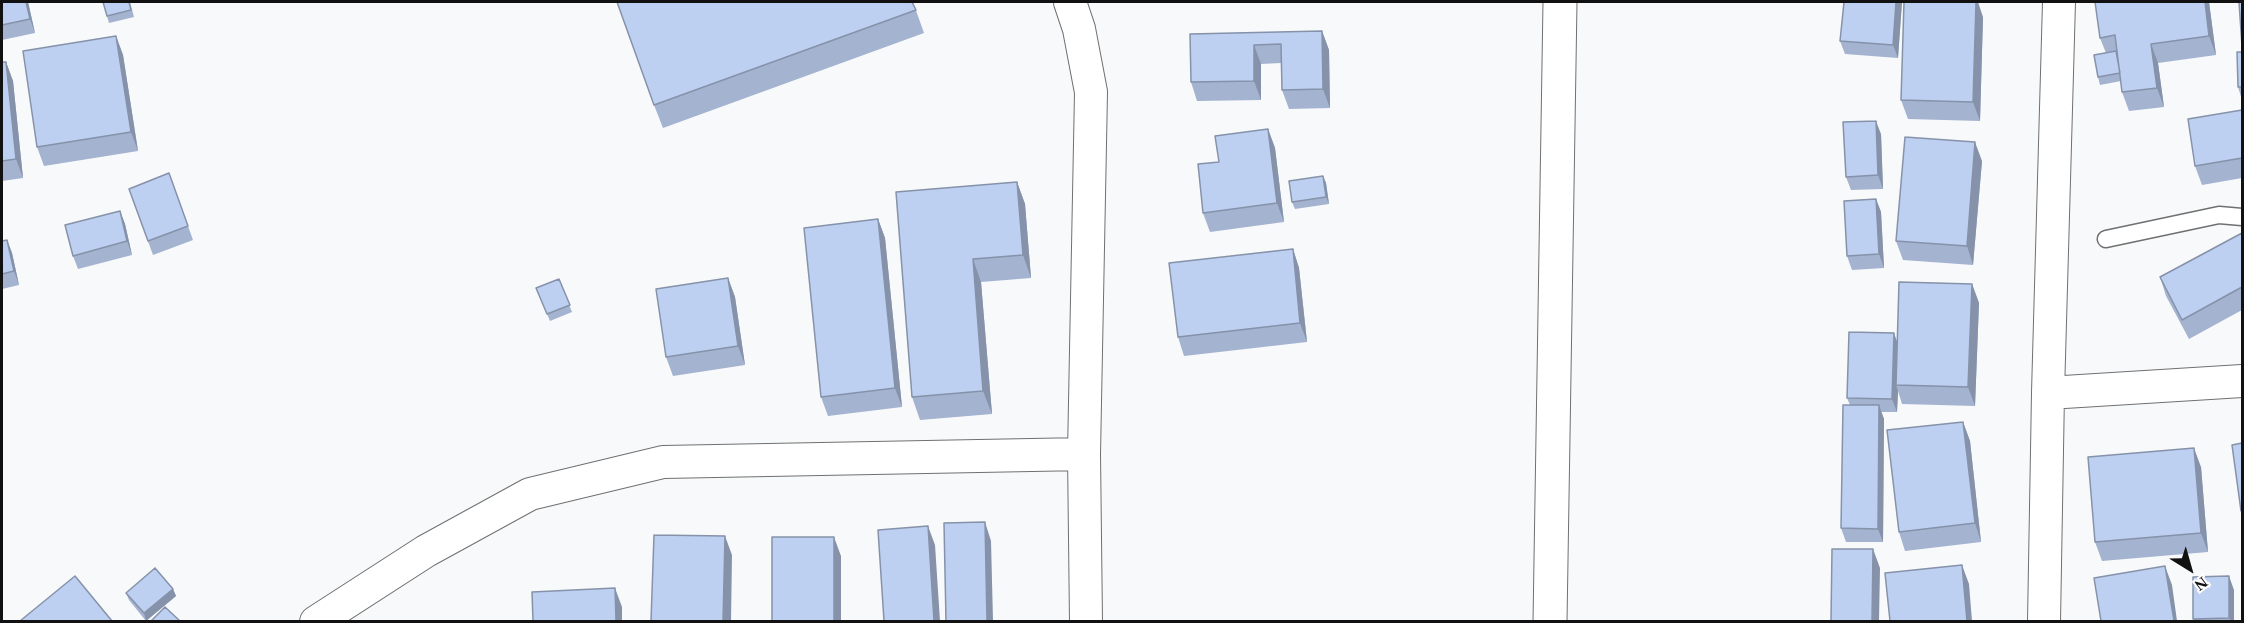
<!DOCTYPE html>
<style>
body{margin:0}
#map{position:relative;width:2244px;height:623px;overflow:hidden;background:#f8f9fa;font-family:"Times New Roman",serif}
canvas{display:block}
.frame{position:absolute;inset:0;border:3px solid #111112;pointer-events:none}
.north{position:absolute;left:2160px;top:539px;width:60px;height:60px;-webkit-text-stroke:4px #fff;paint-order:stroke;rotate:143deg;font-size:16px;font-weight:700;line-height:24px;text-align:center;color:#111112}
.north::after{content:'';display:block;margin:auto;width:21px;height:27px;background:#111112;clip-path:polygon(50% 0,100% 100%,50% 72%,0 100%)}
</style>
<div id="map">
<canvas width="2244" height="623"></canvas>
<div class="frame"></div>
<div class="north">N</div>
</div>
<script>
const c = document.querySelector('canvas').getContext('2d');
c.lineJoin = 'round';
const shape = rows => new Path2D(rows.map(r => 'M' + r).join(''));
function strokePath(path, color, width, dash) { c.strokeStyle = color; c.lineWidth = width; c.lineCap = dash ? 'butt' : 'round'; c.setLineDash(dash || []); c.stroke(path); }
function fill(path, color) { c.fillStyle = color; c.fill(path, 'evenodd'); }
const service = shape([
 [2106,239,2219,215,2242,217]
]);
const minor = shape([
 [1070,2,1079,29,1091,92,1084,454,1086,622],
 [2048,393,2242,381],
 [316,622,426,551,530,494,663,462,1084,454],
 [2044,622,2048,393,2059,2]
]);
const primary = shape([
 [1550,622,1560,2]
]);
strokePath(service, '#6f7071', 19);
strokePath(minor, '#6f7071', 34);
strokePath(primary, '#6f7071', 35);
strokePath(service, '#fff', 16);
strokePath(minor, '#fff', 32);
strokePath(primary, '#fff', 33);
fill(shape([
 [2,2,28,2,35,33,2,40],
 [130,2,134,17,109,23,107,16],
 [913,2,924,33,663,128,654,105],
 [1902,2,1898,58,1845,54,1840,41],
 [2209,2,2216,55,2158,63,2164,107,2129,111,2122,92,2121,81,2100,85,2098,77,2106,53,2100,38],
 [1983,17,1980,121,1908,119,1901,100],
 [1322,31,1329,50,1330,108,1289,109,1282,90,1281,63,1261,64,1261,100,1197,101,1191,82,1190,34],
 [116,36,123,55,138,151,44,166,37,147],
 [2242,52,2242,100,2238,87],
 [2,62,6,62,13,81,23,178,2,181],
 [2242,110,2242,178,2202,185,2195,166],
 [1268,129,1275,148,1284,222,1210,232,1203,213],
 [1881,134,1883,189,1851,190,1846,177],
 [1982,161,1973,265,1903,260,1896,241],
 [169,173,193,240,153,255,129,189],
 [1323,176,1326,183,1329,204,1295,209,1292,202],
 [1017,182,1025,204,1031,278,981,282,992,414,920,420,912,397,896,192],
 [1876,199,1881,212,1884,268,1852,270,1847,256],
 [120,211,125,224,132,255,78,269,73,256],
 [878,219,885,238,902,407,828,416,821,397],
 [2242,233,2242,310,2189,339,2166,296,2160,277],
 [7,240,12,253,19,285,2,289,2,241],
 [1293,249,1299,268,1307,342,1184,356,1178,337],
 [728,278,735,297,745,365,673,376,666,357],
 [559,279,572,312,550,321,536,288],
 [1972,284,1979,303,1975,406,1902,404,1898,391,1897,412,1881,412,1884,419,1883,542,1846,542,1841,528,1850,405,1847,398,1897,342],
 [1963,422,1970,441,1981,542,1905,551,1899,532],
 [2201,467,2208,552,2102,561,2095,542],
 [173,589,176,596,146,621,129,600,126,593],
 [2234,590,2234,621,2194,621,2193,619]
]), '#a3b3d0');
fill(shape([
 [26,2,28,2,35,33,30,19],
 [1896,2,1902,2,1898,58,1893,45],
 [1976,2,1978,2,1983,17,1980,121,1973,102],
 [2205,2,2209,2,2216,55,2209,36],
 [1322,31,1329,50,1330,108,1323,89],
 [116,36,123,55,138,151,131,132],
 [2151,44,2158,63,2164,107,2157,88],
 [1254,45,1261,64,1261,100,1254,81],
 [6,62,13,81,23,178,16,159],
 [1876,121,1881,134,1883,189,1878,175],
 [1268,129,1275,148,1284,222,1277,203],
 [1975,142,1982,161,1973,265,1967,246],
 [1323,176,1326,183,1329,204,1326,197],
 [1017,182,1025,204,1031,278,1023,255],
 [1876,199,1881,212,1884,268,1879,254],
 [120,211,125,224,132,255,127,241],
 [878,219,885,238,902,407,895,388],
 [7,240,12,253,19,285,14,271],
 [1293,249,1299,268,1307,342,1300,323],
 [973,259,981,282,992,414,983,391],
 [728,278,735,297,745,365,738,346],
 [1972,284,1979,303,1975,406,1968,387],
 [1894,333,1899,347,1896,385,1898,391,1897,412,1892,399],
 [1879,405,1884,419,1883,542,1878,529],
 [1963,422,1970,441,1981,542,1975,523],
 [2194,448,2201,467,2208,552,2201,533],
 [985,522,991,541,993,621,987,621],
 [928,526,935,545,940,621,934,621],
 [725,536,732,555,731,621,723,621],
 [834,537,841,556,841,621,834,621],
 [1873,549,1880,568,1879,621,1872,621],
 [1962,565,1969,584,1972,621,1967,621],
 [2165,566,2172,585,2177,621,2174,621],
 [2229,576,2234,590,2234,621,2231,621,2229,618],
 [615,588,622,607,622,621,616,621],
 [173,589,176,596,146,621,144,613]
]), '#8592a9');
const building = shape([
 [2,2,26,2,30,19,2,25,2,2],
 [103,2,129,2,131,10,107,16,103,2],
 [617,2,912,2,916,10,654,105,617,2],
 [1844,2,1896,2,1893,45,1840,41,1844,2],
 [1904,2,1976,2,1973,102,1901,100,1904,2],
 [2095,2,2205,2,2209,36,2151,44,2157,88,2122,92,2115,35,2100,38,2095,2],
 [2239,2,2242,2,2242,46,2239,2],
 [1322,31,1323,89,1282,90,1281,44,1254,45,1254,81,1191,82,1190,34,1322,31],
 [116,36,131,132,37,147,23,51,116,36],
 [2116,51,2120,73,2098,77,2094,55,2116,51],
 [2237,52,2242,52,2242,87,2238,87,2237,52],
 [2,62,6,62,16,159,2,161,2,62],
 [2242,110,2242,158,2195,166,2188,119,2242,110],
 [1876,121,1878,175,1846,177,1843,122,1876,121],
 [1268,129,1277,203,1203,213,1198,164,1219,162,1215,136,1268,129],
 [1905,137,1975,142,1967,246,1896,241,1905,137],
 [169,173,188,226,148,241,129,189,169,173],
 [1323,176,1326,197,1292,202,1289,181,1323,176],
 [1017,182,1023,255,973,259,983,391,912,397,896,192,1017,182],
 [1876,199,1879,254,1847,256,1844,201,1876,199],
 [120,211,127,241,73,256,65,225,120,211],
 [878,219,895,388,821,397,804,228,878,219],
 [2242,233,2242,287,2182,320,2160,277,2242,233],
 [7,240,14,271,2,274,2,241,7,240],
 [1293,249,1300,323,1178,337,1169,263,1293,249],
 [728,278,738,346,666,357,656,289,728,278],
 [559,279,570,305,547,314,536,288,559,279],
 [1899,282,1972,284,1968,387,1896,385,1899,282],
 [1849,332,1894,333,1892,399,1847,398,1849,332],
 [1843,405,1879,405,1878,529,1841,528,1843,405],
 [1963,422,1975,523,1899,532,1887,430,1963,422],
 [2242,443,2242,511,2241,511,2232,445,2242,443],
 [2194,448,2201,533,2095,542,2088,457,2194,448],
 [985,522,987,621,946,621,944,523,985,522],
 [928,526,934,621,884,621,878,530,928,526],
 [654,535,725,536,723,621,651,621,654,535],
 [772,537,834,537,834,621,772,621,772,537],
 [1832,549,1873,549,1872,621,1831,621,1832,549],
 [1962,565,1967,621,1890,621,1885,573,1962,565],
 [2165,566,2174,621,2101,621,2094,578,2165,566],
 [155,568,173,589,144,613,126,593,155,568],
 [75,576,112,621,20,621,75,576],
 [2229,576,2229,618,2193,619,2193,577,2229,576],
 [615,588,616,621,532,621,533,621,532,592,615,588],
 [165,607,180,621,151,621,165,607]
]);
fill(building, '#bed0f2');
strokePath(building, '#8592a9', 1.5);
</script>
